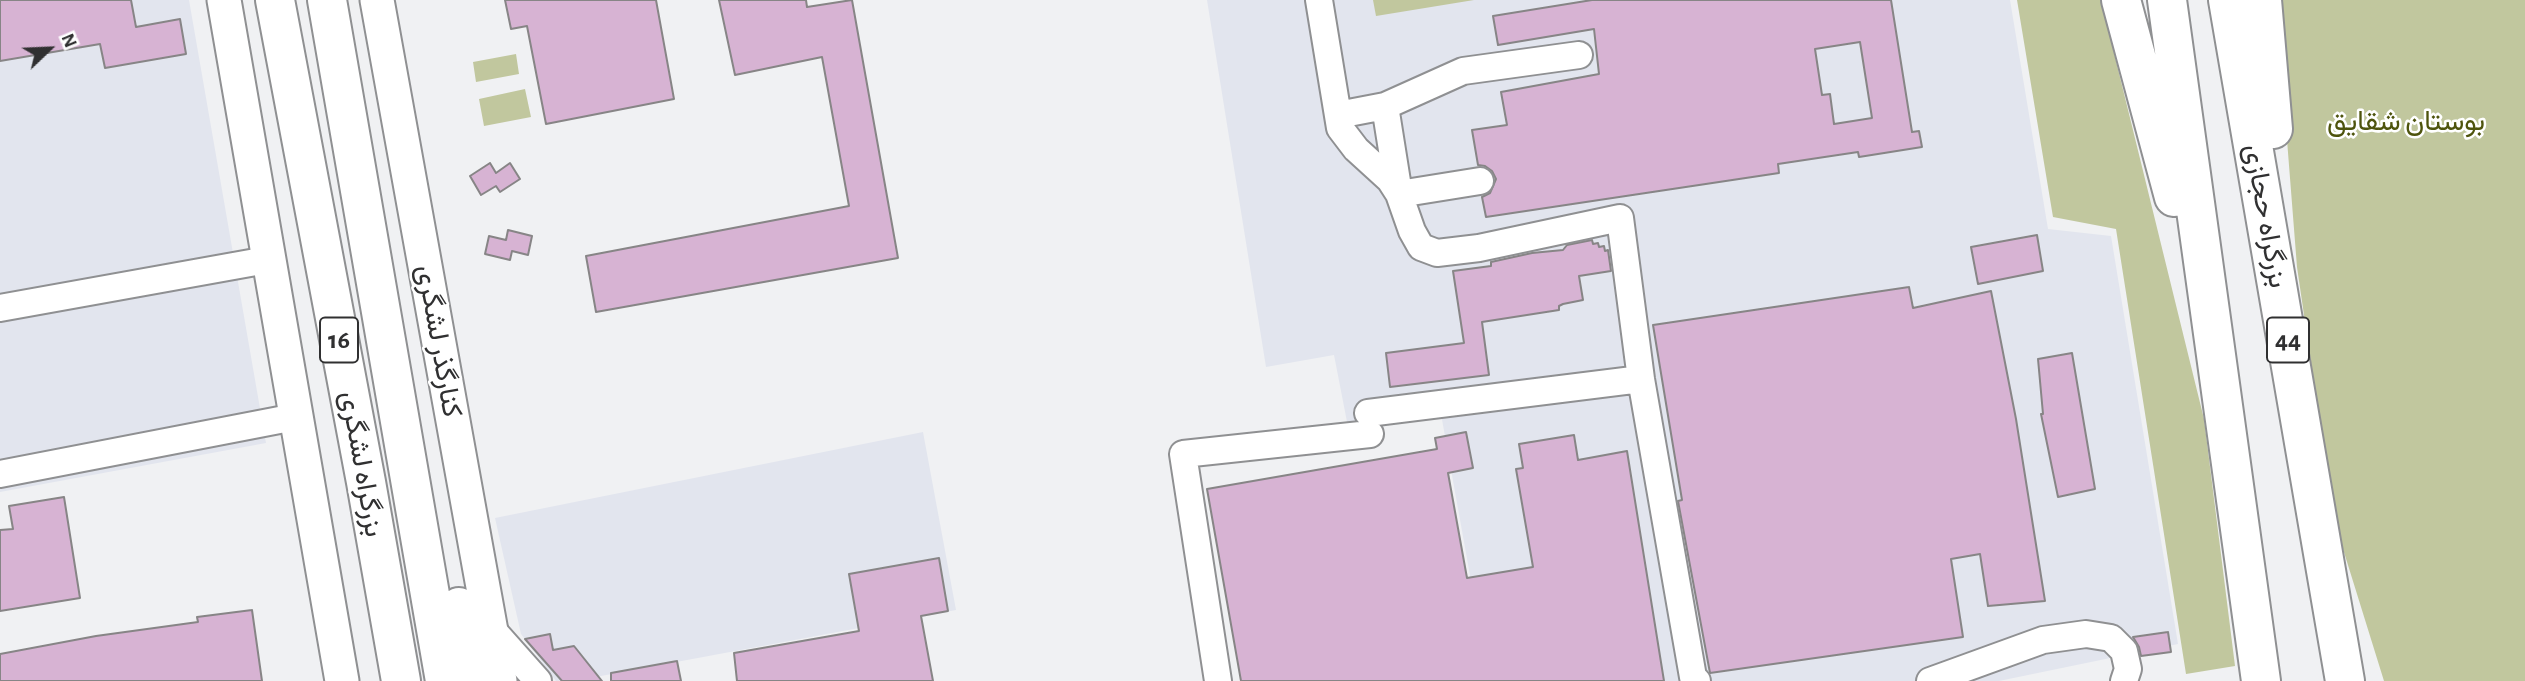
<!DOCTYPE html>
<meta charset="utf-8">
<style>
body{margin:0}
#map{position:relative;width:2525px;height:681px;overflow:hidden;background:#f0f1f3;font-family:"Alegreya Sans",sans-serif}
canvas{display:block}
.north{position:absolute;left:14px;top:14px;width:70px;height:70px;-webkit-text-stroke:5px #fff;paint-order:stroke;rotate:67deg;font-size:19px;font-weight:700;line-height:28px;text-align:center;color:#303031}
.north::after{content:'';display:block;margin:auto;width:24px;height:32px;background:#303031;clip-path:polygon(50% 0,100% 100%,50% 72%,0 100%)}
</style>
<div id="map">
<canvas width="2525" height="681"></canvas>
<div class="north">N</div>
</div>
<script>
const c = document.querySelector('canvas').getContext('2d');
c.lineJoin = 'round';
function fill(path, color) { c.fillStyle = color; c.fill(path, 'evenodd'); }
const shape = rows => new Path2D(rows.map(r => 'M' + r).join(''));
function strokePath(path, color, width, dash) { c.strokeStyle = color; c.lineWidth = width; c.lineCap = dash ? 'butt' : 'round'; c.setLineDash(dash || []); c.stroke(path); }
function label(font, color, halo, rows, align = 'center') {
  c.font = font + ' "Alegreya Sans",Vazirmatn,sans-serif'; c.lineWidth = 5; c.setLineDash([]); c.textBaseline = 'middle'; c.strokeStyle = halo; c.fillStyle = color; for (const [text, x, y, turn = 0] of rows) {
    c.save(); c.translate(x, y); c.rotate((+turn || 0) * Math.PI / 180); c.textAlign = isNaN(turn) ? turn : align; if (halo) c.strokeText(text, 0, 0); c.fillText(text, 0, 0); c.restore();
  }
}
fill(shape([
 [0,0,189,0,266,443,0,492],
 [1207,0,2010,0,2048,229,2111,236,2178,644,1999,681,1489,681,1441,414,1348,427,1334,355,1266,367],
 [923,432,956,610,574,681,556,681,521,634,495,518]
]), '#e2e5ee');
fill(shape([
 [1373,0,1474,0,1376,16],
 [2017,0,2101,0,2204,419,2235,666,2186,674,2116,229,2053,217],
 [2276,0,2525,0,2525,681,2384,681,2334,520,2297,267],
 [516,54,519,74,476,82,473,62],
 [525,89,531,117,484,126,479,99]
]), '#c1c79e');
const building = shape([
 [0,0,131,0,136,27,180,19,186,54,105,68,100,44,0,61,0,0],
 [505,0,656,0,674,99,546,124,527,26,511,29,505,0],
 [719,0,806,0,807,7,852,0,898,258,596,312,586,256,849,206,822,57,735,75,719,0],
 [1592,0,1891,0,1912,132,1919,131,1922,147,1859,157,1858,152,1778,164,1779,173,1486,217,1482,197,1490,193,1496,179,1492,171,1485,166,1478,165,1472,130,1507,125,1501,92,1599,74,1594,29,1498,45,1493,16,1592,0],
 [1860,42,1872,118,1834,124,1830,94,1822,95,1815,49,1860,42],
 [490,163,496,173,510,163,520,179,500,192,496,186,481,195,470,176,490,163],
 [508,230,532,236,528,255,512,251,510,260,485,254,489,236,506,240,508,230],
 [2037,235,2043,271,1978,284,1971,247,2037,235],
 [1592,240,1593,244,1598,243,1599,247,1604,246,1605,251,1608,250,1611,271,1579,276,1583,300,1563,304,1559,306,1559,310,1482,322,1489,375,1390,387,1386,353,1464,343,1453,271,1491,266,1491,262,1532,253,1563,250,1567,245,1592,240],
 [1909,287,1913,308,1991,291,2016,419,2045,601,1988,606,1980,554,1951,559,1963,637,1710,673,1678,501,1682,500,1653,325,1909,287],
 [2072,353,2095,489,2058,497,2041,414,2043,414,2038,359,2072,353],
 [1466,432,1473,468,1448,473,1467,578,1533,567,1516,469,1523,468,1519,444,1574,435,1578,460,1627,451,1664,681,1241,681,1207,489,1437,449,1435,438,1466,432],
 [64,497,80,598,0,611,0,530,13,529,9,506,64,497],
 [939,558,948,611,921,616,933,681,737,681,734,653,859,631,849,574,939,558],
 [252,610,262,681,0,681,0,654,96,636,198,622,197,617,252,610],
 [2168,632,2171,652,2141,656,2139,647,2133,637,2168,632],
 [550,634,553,650,574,646,602,681,562,681,525,639,550,634],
 [677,661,681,681,611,681,611,673,677,661]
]);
fill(building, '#d7b3d3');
strokePath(building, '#878586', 2);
const minor = shape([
 [1319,0,1340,128,1356,149,1390,180,1399,194,1480,181],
 [1385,106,1399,194,1412,231,1421,247,1437,253,1479,248,1620,218,1641,379,1693,677,1697,681],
 [1338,115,1385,106,1463,71,1579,55],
 [0,308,267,260],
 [1368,413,1641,379],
 [0,474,295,417],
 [490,627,538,681],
 [1218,681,1183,454,1370,434],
 [1930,681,2043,640,2086,634,2111,638,2124,651,2128,669,2124,681]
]);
const major = shape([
 [224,0,342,681],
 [377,0,500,681]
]);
const highway = shape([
 [275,0,366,482,401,681],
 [327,0,445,681],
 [2121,0,2174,197],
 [2167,0,2261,681],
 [2228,0,2345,681],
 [2262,0,2273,129],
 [459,607,472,681]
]);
strokePath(minor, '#8f9092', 30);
strokePath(major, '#8f9092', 37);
strokePath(highway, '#8f9092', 42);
strokePath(minor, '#fff', 26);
strokePath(major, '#fff', 33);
strokePath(highway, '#fff', 38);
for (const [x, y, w] of [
 [339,340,38],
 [2288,340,42]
]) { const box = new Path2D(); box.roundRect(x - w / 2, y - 22.5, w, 45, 5); c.fillStyle = '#fff'; c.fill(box); strokePath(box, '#303031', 2); }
label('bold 26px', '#303031', null, [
 ["16",339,340],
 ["44",2288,340]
]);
label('28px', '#4e540d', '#fff', [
 ["بوستان شقایق",2406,122]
]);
label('28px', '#303031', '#fff', [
 ["بزرگراه حجازی",2266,216,80],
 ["کنارگذر لشگری",439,341,80],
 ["بزرگراه لشگری",362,464,80]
]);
</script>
